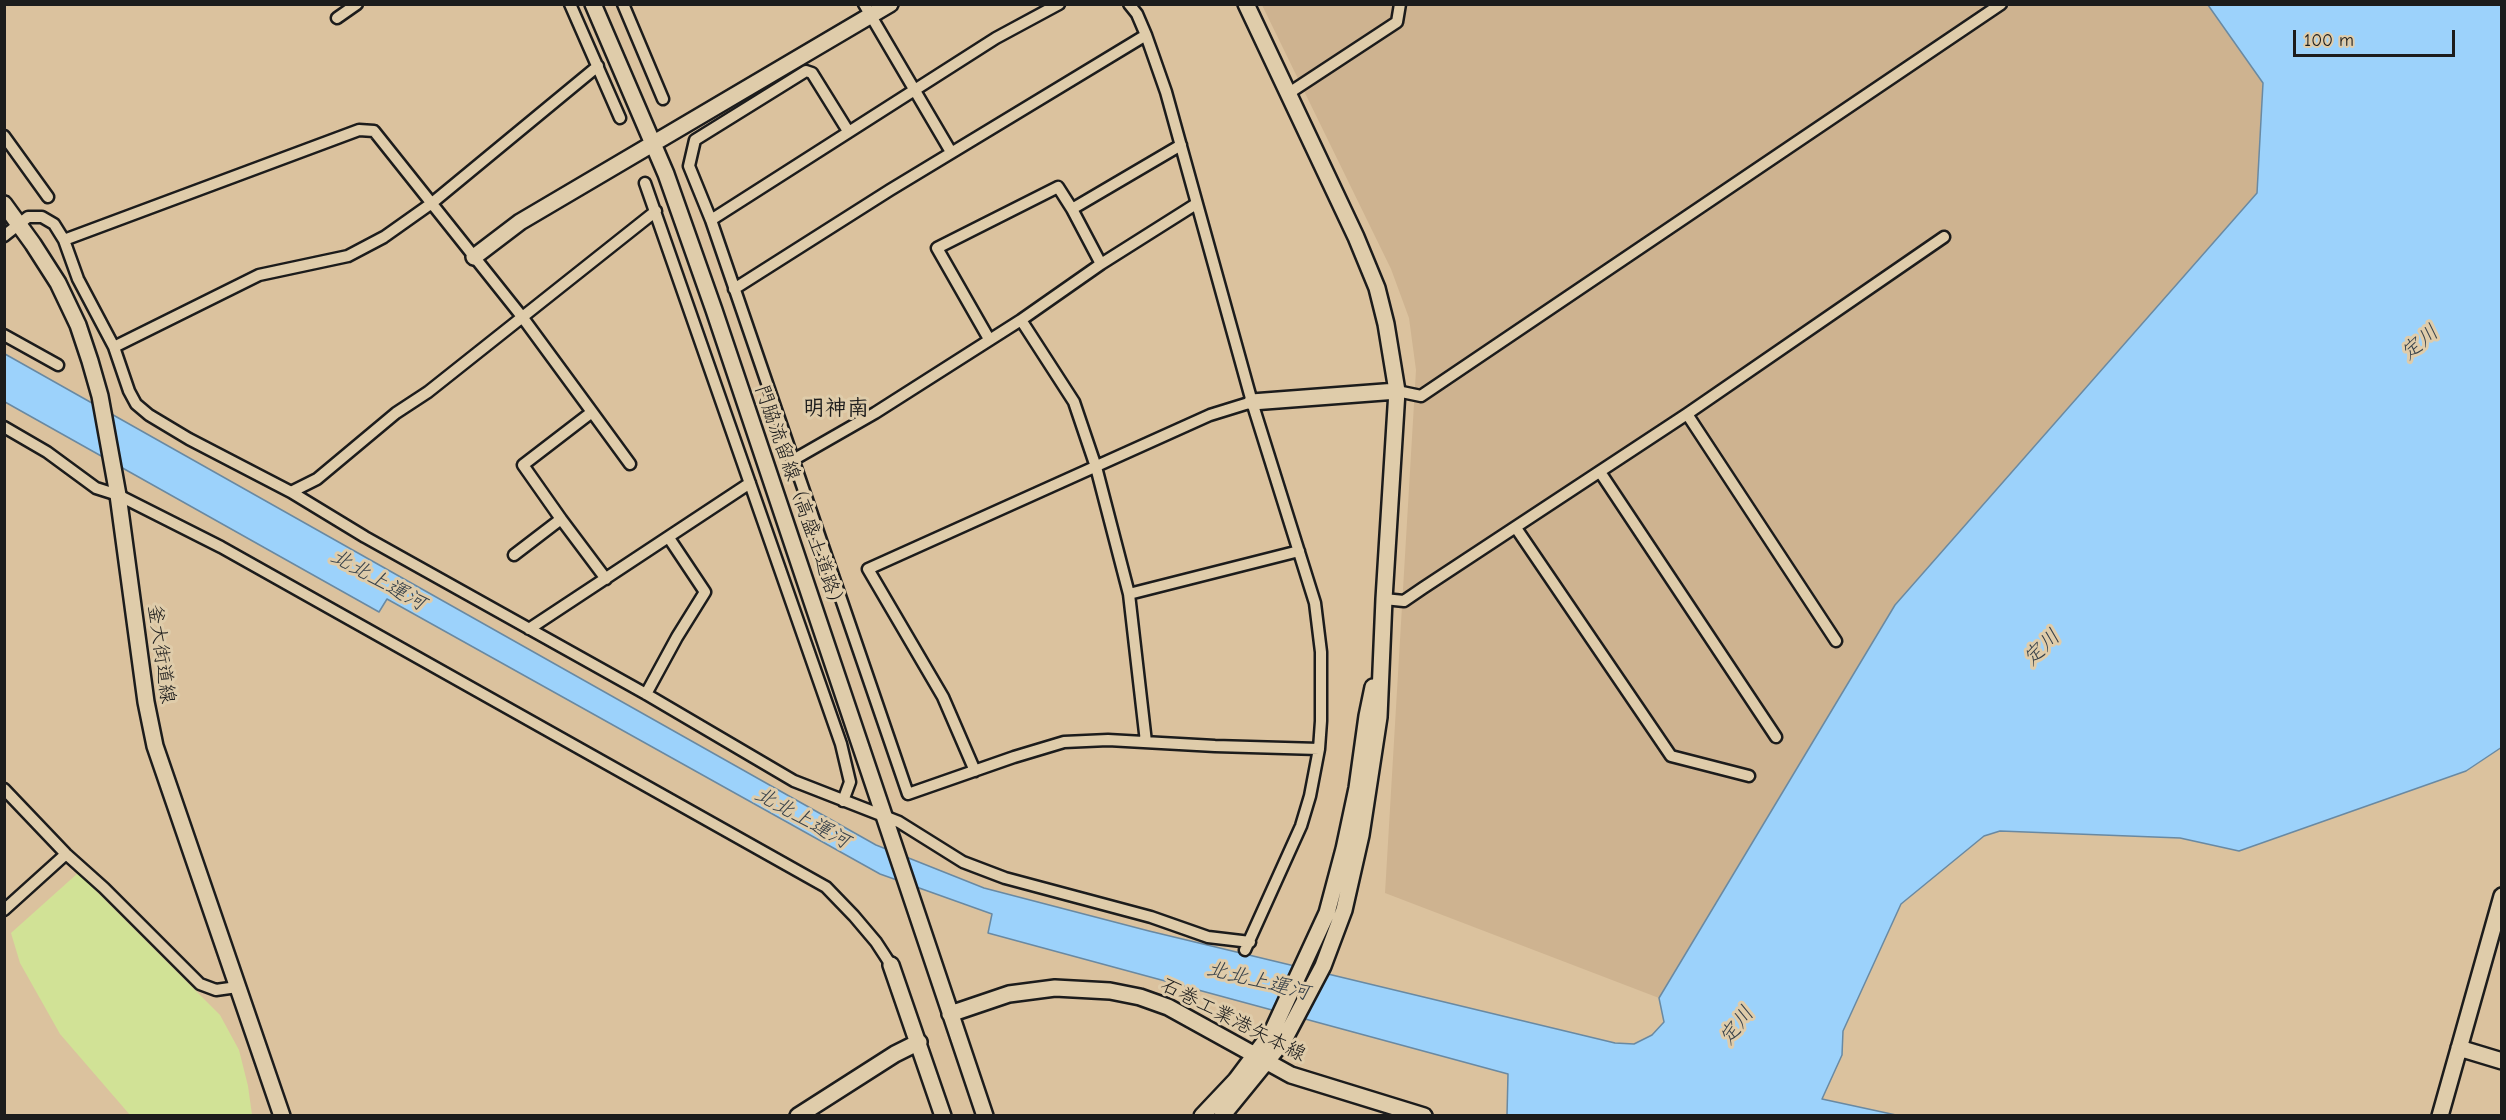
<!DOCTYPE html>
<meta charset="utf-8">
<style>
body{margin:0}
#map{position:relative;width:2506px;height:1120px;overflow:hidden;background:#dbc29e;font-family:"Comic Neue",sans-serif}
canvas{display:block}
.frame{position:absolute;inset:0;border:6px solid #1c1c1c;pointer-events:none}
.scale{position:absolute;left:2293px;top:30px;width:162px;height:27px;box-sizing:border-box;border:3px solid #1c1c1c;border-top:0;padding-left:8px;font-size:18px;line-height:21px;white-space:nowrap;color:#1c1c1c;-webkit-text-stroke:4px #dfccaa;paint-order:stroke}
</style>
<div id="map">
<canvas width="2506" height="1120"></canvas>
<div class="frame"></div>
<div class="scale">100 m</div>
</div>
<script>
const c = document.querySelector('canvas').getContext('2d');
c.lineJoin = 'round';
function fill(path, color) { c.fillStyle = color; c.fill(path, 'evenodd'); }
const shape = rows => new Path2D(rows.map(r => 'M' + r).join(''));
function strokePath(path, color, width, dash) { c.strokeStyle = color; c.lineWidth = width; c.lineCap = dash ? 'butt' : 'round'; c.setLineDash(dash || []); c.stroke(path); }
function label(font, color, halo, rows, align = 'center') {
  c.font = font + ' "Comic Neue","Klee One",sans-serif'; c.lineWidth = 6; c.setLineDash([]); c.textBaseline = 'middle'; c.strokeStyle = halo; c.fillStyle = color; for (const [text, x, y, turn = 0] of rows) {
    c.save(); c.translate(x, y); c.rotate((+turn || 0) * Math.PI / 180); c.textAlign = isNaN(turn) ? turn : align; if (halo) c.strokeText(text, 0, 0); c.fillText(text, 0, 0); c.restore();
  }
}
fill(shape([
 [1262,5,2208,5,2263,83,2257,193,1895,605,1659,998,1385,893,1416,370,1409,318,1391,269]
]), '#ceb390');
fill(shape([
 [78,873,220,1015,239,1050,248,1086,252,1115,130,1115,60,1034,20,963,11,933]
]), '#d1e296');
const water = shape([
 [2208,5,2501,5,2502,747,2466,771,2239,851,2180,838,2000,831,1984,836,1901,904,1843,1031,1842,1055,1822,1099,1896,1115,1507,1115,1508,1074,988,933,992,914,880,874,387,599,379,612,5,402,5,354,876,845,984,888,1149,931,1615,1043,1634,1044,1652,1035,1664,1022,1659,998,1895,605,2257,193,2263,83,2208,5]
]);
fill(water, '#9cd2fb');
strokePath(water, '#6989a2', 1.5);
const street = shape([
 [570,4,620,118],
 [623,4,663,99],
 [864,4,951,152],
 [1129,4,1137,14,1146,35,1166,92,1252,402,1315,603,1321,652,1321,721,1319,749,1310,796,1301,826,1245,950],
 [337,18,357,4],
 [1289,93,1397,22,1400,4],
 [848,131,812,73,806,71,695,140,689,166,711,220,908,794,1014,757,1064,742,1108,740,1215,746,1319,749],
 [4,136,48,197],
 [645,183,841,744,850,782,843,801],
 [1072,209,1101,264],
 [711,220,996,38,1059,4],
 [4,236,28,217,42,217,54,224,64,240,78,279,114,347,129,391,136,404,149,415,189,439,291,492,365,537,646,694,794,781,899,822,963,862,1005,878,1151,917,1208,937,1250,942],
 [64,240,359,130,374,131,523,318,592,412],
 [734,289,890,190,1146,35],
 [1021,320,1074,402,1096,467,1129,594,1146,742],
 [4,335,58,365],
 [989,339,937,248,1058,187,1072,209,1181,145],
 [114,347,259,275,348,256,384,237,432,203,598,66],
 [1397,391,1421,396,2001,4],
 [1687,414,1836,641],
 [4,427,47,452,96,488,118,495,221,547,826,887,854,916,876,942,891,965],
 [793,460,875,413,1021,320,1101,264,1196,204],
 [1600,472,1776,737],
 [291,492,317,479,396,413,428,392,656,211],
 [561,519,523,465,592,412,630,464],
 [1516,528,1671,756,1749,776],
 [514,555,561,519,606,579],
 [1129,594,1299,551],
 [1384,599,1404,601,1423,588,1687,414,1944,237],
 [529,629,750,483],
 [646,694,677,637,705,592,669,538],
 [975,771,943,697,868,569,1210,415,1252,402],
 [4,789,66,854,104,888,200,984,216,990,237,987],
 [4,910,66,854]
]);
const secondary = shape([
 [593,4,666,174,714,310,985,1116],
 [4,204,33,244,58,283,78,325,90,361,100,396,118,495,146,702,155,746,282,1116],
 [474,257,520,222,890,4],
 [1252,402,1397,391],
 [891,965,943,1116],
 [950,1014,1009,994,1055,988,1110,991,1140,997,1168,1007,1291,1075,1424,1116],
 [2459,1048,2502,1061],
 [798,1116,895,1054,919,1042],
 [1202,1116,1236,1080,1272,1032,1327,913,1344,849,1357,788,1367,716,1373,687],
 [1222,1116,1284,1040,1323,966,1344,910,1361,835,1379,717,1384,599,1397,391,1386,324,1377,288,1356,237,1246,4],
 [2440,1116,2502,896]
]);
strokePath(street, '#1c1c1c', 15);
strokePath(secondary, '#1c1c1c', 20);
strokePath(street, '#dfccaa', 10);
strokePath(secondary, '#dfccaa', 15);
label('20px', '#1c1c1c', '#dfccaa', [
 ["門脇流留線（高盛土道路）",800,499,71],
 ["釜大街道線",161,654,82],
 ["石巻工業港矢本線",1233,1020,27]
]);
label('italic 21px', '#364049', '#dfccaa', [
 ["定川",2420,343,-40],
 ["北北上運河",378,580,29],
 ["定川",2042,648,-44],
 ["北北上運河",802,818,29],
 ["北北上運河",1258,981,14],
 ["定川",1737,1026,-53]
]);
label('bold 22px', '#1c1c1c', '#dfccaa', [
 ["明神南",836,409]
]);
</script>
